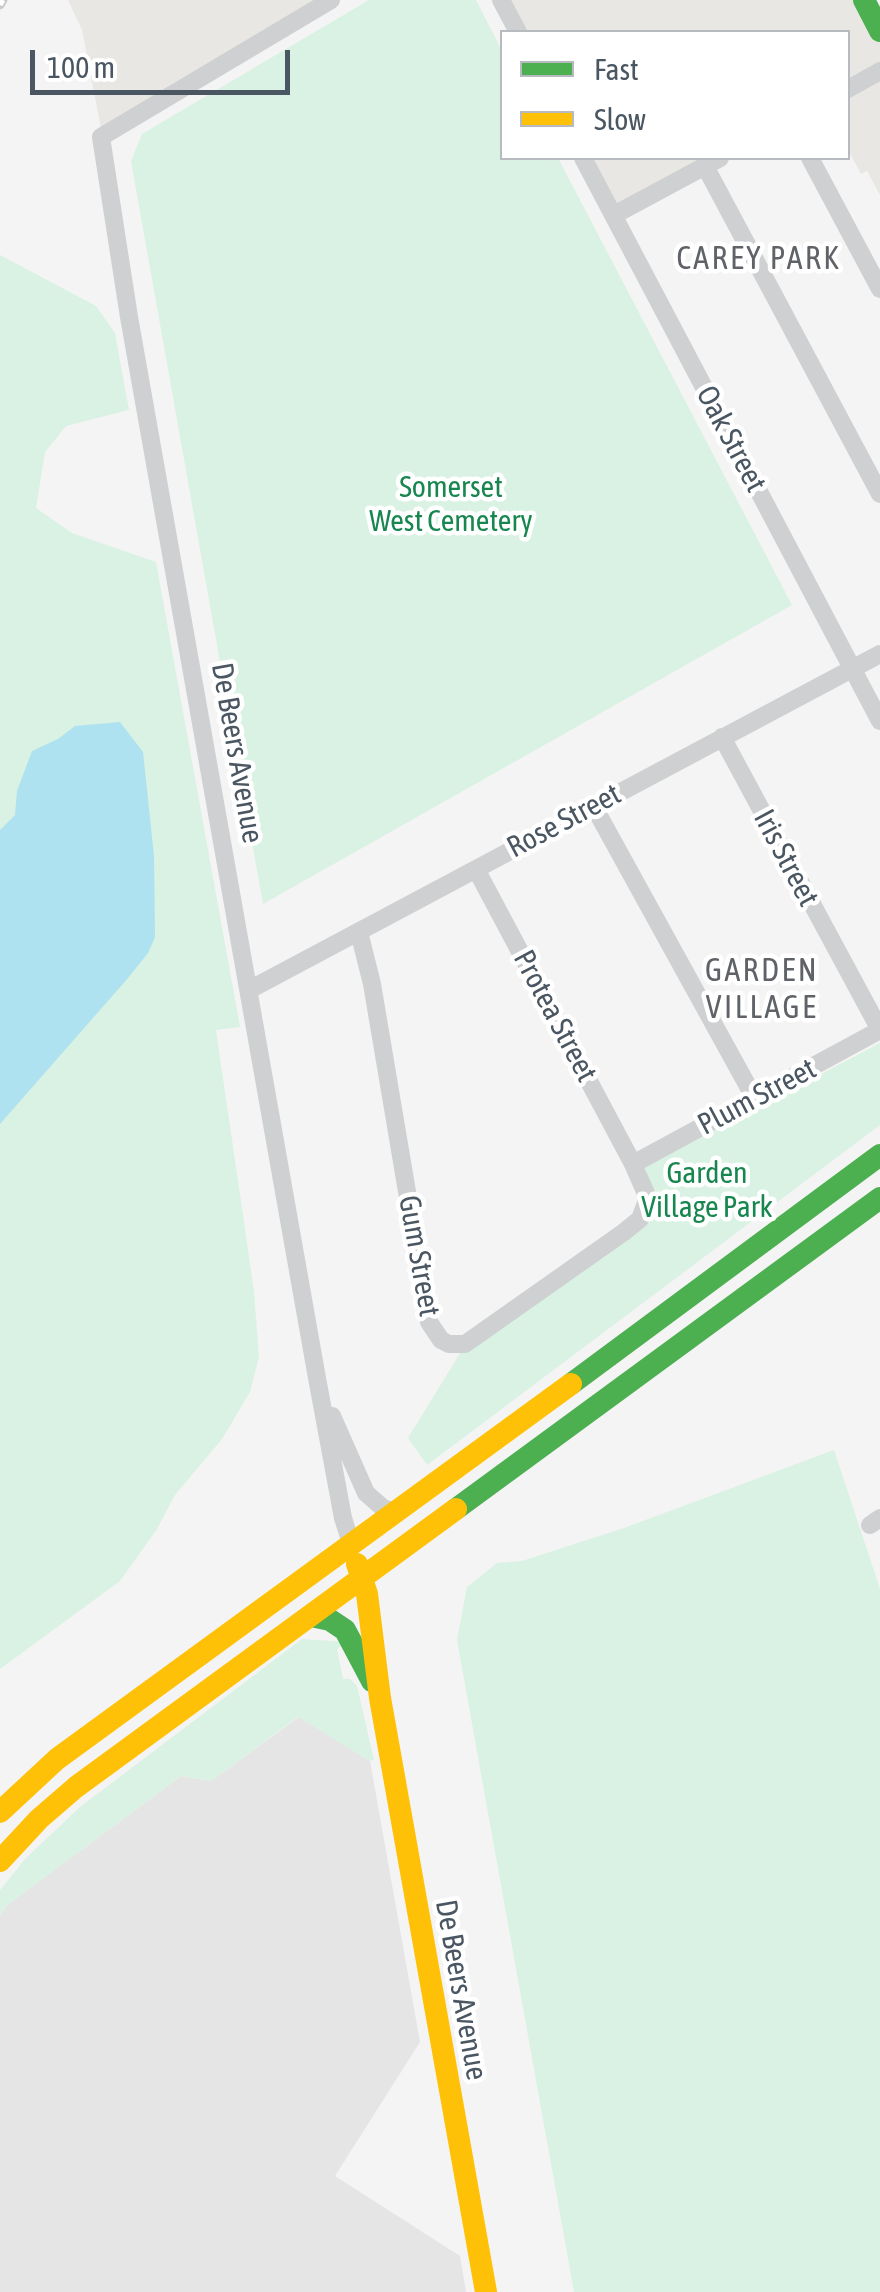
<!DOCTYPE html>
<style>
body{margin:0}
#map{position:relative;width:880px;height:2292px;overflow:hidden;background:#f4f4f4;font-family:"Asap Condensed",sans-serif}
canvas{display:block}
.legend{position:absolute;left:500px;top:30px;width:350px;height:130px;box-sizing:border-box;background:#fff;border:2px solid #b7bbc0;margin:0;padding:12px 18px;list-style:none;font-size:30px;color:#4a5661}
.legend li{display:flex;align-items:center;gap:20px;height:50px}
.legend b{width:50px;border:2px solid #b7bbc0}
.scale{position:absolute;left:30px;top:50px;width:260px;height:45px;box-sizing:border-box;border:5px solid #4a5661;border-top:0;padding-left:12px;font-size:30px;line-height:35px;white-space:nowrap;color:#4a5661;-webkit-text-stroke:8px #fff;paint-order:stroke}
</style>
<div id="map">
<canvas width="880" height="2292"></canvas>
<ul class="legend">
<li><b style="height:12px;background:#4caf50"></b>Fast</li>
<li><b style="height:12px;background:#ffc107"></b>Slow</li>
</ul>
<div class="scale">100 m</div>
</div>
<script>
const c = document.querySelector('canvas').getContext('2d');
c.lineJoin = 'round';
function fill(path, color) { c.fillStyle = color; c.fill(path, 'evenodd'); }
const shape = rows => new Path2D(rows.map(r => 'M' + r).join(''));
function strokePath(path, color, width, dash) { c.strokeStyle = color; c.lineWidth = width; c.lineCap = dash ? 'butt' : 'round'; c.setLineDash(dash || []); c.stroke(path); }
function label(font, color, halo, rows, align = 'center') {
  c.font = font + ' "Asap Condensed",sans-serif'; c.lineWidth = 9; c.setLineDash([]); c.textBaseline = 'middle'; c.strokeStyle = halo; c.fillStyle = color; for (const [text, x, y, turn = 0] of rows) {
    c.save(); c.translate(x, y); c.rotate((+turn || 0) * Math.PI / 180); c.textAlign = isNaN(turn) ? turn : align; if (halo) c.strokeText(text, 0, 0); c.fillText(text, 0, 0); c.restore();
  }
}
fill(shape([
 [68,0,332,0,102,134,82,30],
 [501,0,858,0,880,38,880,195,867,171,861,174,848,150,848,32,519,32],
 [587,158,711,158,614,208]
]), '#e8e7e3');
fill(shape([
 [299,1717,370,1761,420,2042,335,2176,460,2256,466,2292,0,2292,0,1916,6,1906,181,1776,211,1781]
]), '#e6e5e6');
fill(shape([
 [369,0,476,0,502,51,502,158,558,158,792,605,263,904,131,161,142,134],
 [0,255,96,306,115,333,129,410,66,426,45,452,36,508,72,533,156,562,240,1027,216,1030,254,1291,259,1357,250,1392,222,1439,175,1495,157,1529,120,1581,0,1669],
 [880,1043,880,1125,427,1465,408,1438,462,1350,659,1215,645,1167],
 [834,1450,880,1589,880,2292,574,2292,457,1640,467,1587,497,1563,522,1561,624,1528],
 [302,1639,346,1642,337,1649,343,1679,350,1679,357,1686,374,1760,370,1761,298,1717,211,1781,181,1776,6,1906,0,1916,0,1890,26,1858,80,1807]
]), '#d9f2e3');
fill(shape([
 [120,722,143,752,154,856,155,937,148,953,128,978,0,1124,0,830,15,815,17,791,32,751,58,739,75,726]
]), '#aee2f0');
strokePath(shape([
 [331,0,101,137,129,317,317,1378,343,1518,352,1546],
 [501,0,518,32],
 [848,89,880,71],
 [583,158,880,721],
 [810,158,880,289],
 [705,166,880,494],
 [614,215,720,158],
 [593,805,755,1099],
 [359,932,372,984,429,1322,441,1340,449,1344,465,1344,624,1232,640,1219,648,1198,633,1164,476,869],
 [249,990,880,654],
 [633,1164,880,1030,722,737],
 [332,1416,366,1493,383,1508,397,1513],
 [870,1525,880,1518]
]), '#ced0d2', 18);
strokePath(shape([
 [864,0,880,31],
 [571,1384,880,1155],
 [456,1509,880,1198],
 [311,1616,330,1620,345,1630,372,1681]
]), '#4caf50', 22);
strokePath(shape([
 [357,1564,367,1594,380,1698,486,2292],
 [0,1812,57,1759,571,1384],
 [0,1861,39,1819,76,1787,456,1509]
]), '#ffc107', 22);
const rail = shape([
 [0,5,3,0]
]);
strokePath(rail, '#c9cacc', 9);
strokePath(rail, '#fff', 5, [15]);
label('30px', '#4a5661', '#fff', [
 ["Oak Street",731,439,62],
 ["De Beers Avenue",237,753,80],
 ["Rose Street",564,821,-28],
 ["Iris Street",786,858,62],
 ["Protea Street",555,1016,62],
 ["Plum Street",757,1097,-28],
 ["Gum Street",419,1256,80],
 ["De Beers Avenue",461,1990,80]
]);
label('30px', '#17864f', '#fff', [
 ["Somerset",451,488],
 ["West Cemetery",451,522],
 ["Garden",707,1174],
 ["Village Park",707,1208]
]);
c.letterSpacing = '2.5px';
label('32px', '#5f6368', '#fff', [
 ["CAREY PARK",759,259],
 ["GARDEN",762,971],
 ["VILLAGE",762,1008]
]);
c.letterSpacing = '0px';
</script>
